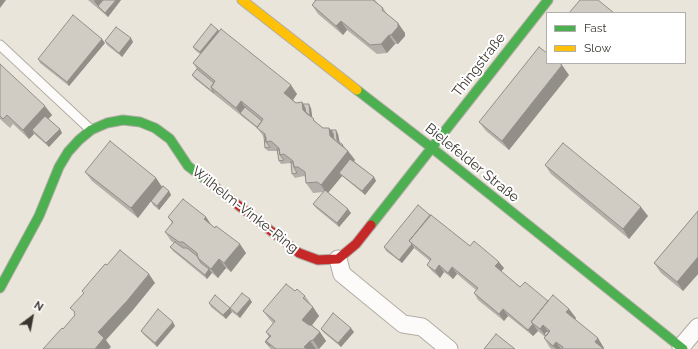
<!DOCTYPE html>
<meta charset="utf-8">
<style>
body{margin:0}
#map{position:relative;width:698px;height:349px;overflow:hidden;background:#eae5da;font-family:Raleway,sans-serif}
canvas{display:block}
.legend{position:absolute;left:546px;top:12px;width:140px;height:52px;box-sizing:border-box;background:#fff;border:1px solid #b1afac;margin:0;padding:5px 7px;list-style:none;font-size:12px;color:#3b3730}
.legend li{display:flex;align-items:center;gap:8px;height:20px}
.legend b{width:20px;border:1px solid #b1afac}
.north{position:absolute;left:12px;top:297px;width:40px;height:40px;-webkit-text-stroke:3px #fff;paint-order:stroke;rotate:32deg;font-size:11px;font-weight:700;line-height:16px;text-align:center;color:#3b3730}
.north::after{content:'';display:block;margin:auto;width:14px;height:18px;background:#3b3730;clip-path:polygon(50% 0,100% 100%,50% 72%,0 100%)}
</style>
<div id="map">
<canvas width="698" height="349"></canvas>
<ul class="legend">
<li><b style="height:5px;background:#4caf50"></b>Fast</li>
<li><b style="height:5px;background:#ffc107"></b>Slow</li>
</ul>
<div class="north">N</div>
</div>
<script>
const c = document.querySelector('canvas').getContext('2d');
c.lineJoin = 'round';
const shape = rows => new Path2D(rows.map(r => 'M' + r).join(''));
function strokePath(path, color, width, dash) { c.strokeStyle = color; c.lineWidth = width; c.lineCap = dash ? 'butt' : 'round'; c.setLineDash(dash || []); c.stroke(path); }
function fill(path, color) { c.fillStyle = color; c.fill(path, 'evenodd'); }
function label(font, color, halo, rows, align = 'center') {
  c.font = font + ' Raleway,sans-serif'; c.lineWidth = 4; c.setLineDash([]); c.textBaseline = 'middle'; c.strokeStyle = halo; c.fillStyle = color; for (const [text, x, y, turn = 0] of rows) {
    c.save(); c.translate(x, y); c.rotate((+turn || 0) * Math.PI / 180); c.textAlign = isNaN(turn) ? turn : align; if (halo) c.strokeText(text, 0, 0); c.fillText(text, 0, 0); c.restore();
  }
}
const lane = shape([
 [0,45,91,130]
]);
const street = shape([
 [338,259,342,274,403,324,422,327,449,349],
 [681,347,698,327]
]);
const fast = shape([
 [357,90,432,148,683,349],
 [371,225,548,0],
 [0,288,39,216,59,167,68,152,79,140,91,130,107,123,123,120,140,122,155,128,170,139,188,166,215,187]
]);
const slow = shape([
 [242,0,357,90]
]);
const jam = shape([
 [215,187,299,253,318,260,338,259,356,244,371,225]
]);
strokePath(lane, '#b1ada5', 11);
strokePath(street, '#b1ada5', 19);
strokePath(fast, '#b1ada5', 11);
strokePath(slow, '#b1ada5', 11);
strokePath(jam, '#b1ada5', 11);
strokePath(lane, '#fcfbf9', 9);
strokePath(street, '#fcfbf9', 17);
strokePath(fast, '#4caf50', 9);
strokePath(slow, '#ffc107', 9);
strokePath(jam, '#c62828', 9);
fill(shape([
 [88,0,121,0,108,17],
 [314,0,375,0,378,4,383,8,387,14,405,33,405,36,398,44,395,44,387,53,377,54,347,30,343,35,318,14,312,5,315,1],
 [218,30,297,94,293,100,296,103,302,102,303,104,311,108,312,118,317,123,323,128,329,128,331,130,336,130,338,134,339,142,343,145,346,149,348,151,355,160,354,161,374,177,376,181,365,195,342,176,328,193,351,213,339,227,316,208,313,204,324,192,313,193,306,183,305,177,304,176,295,178,292,174,291,163,281,164,279,161,278,151,268,151,265,148,264,137,258,129,195,79,192,75,197,69,193,63,200,54,195,50,193,47],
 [105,41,133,42,122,57,107,45],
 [105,43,69,86,40,63,38,59],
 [0,64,52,115,48,119,60,129,62,133,49,147,34,134,29,139,13,124,10,128,0,119],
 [569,75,509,150,486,131,479,122],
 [545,165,648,216,629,239,551,174],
 [85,172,156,178,162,187,169,191,171,195,159,210,153,205,151,201,138,218,92,181],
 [698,211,698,274,683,291,661,273,654,263],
 [430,215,470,246,504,268,501,271,520,287,548,301,569,309,576,318,575,319,604,348,604,349,552,349,550,348,544,338,545,337,538,331,533,336,508,316,504,321,478,300,474,293,476,290,457,274,453,279,444,272,440,278,432,271,427,265,430,261,414,248,402,263,386,251,384,247],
 [168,217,206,217,211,225,246,253,231,272,226,268,218,278,212,273,207,279,173,251,170,247,174,243,171,241,165,232,172,223],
 [295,291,305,296,319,316,312,325,320,332,326,341,319,349,271,349,268,346,265,342,269,337,266,332,273,323,270,320,263,311],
 [252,302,240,318,232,312,230,308],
 [209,303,232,312,226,319,211,307],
 [175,326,157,347,144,335,141,331],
 [321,329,354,332,341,347,323,332]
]), '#b3afa9');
fill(shape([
 [0,0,6,0,0,8],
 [95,0,109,0,98,6,94,1],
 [116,0,121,0,108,17,105,13],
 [341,21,347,30,343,35,336,26],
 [398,23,405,33,405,36,398,44,391,35],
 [218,30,221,33,203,56,200,52],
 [389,35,395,44,387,53,381,44],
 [131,38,133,42,122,57,119,53],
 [102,39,105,43,69,86,67,82],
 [562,65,569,75,509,150,502,141],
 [291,85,297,94,291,103,284,93],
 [241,101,247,111,240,113,236,108],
 [302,102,308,111,309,118,303,110],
 [309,104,311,108,313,122,310,119],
 [45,106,52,115,35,133,32,130,34,134,29,139,23,130],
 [329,128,336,137,336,144,330,136],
 [60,129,62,133,49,147,46,143],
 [336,130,338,134,340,144,337,140],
 [348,151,355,160,342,175,339,173,342,176,327,194,321,185],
 [374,177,376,181,365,195,362,191],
 [156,178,162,187,138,218,131,208],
 [169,191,171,195,159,210,157,206],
 [641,207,648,216,629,239,623,229],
 [348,209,351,213,339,227,337,223],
 [206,217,212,226,204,219],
 [240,244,246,253,231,272,224,263],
 [412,244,414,248,402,263,399,260],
 [698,257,698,274,683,291,677,282],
 [219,259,226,268,218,278,211,269],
 [499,262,504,268,500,273,495,266],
 [439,265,444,272,440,278,435,271],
 [452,267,457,274,453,279,448,273],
 [209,269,212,273,207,279,205,275],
 [149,274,155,283,133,310,106,340,111,347,109,349,95,349,98,332],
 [250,299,252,302,240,318,237,314],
 [313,307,319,316,309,329,302,320],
 [230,308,232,312,226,319,223,315],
 [503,309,508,316,504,321,499,314],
 [569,309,576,318,573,322,566,312],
 [173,322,175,326,157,347,155,343],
 [533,324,538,331,533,336,528,330],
 [543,325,550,334,544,334,540,329],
 [351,328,354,332,341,347,338,343],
 [320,332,326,341,319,349,313,340],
 [598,338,604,348,603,349,595,342],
 [310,341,316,349,306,349,304,347],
 [556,342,561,349,556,349,553,346]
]), '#928f89');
const building = shape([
 [103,0,116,0,105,13,98,6,103,0],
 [316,0,373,0,383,8,382,10,398,23,398,27,391,35,389,35,381,44,370,45,341,21,336,26,312,5,316,0],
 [580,0,598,0,614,13,569,13,580,0],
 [73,15,102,39,67,82,38,59,73,15],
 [211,24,218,30,200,52,193,47,211,24],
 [116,27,131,38,119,53,105,41,116,27],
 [221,29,291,85,284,93,296,103,302,102,303,110,314,119,313,120,323,128,329,128,330,136,348,151,321,185,317,182,306,183,305,172,298,167,294,167,293,161,284,154,280,155,279,148,271,141,266,142,265,134,257,128,263,119,241,101,236,108,211,87,215,81,193,63,221,29],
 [539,47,547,53,547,63,559,63,562,65,502,141,479,122,539,47],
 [0,64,45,106,23,130,7,115,3,119,0,116,0,64],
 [197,69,214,83,211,87,214,93,192,75,197,69],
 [303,104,309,104,310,116,306,113,305,108,303,104],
 [245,107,262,121,257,127,240,113,245,107],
 [45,116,60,129,46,143,32,130,45,116],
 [331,130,336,130,337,140,343,145,342,146,334,139,333,133,331,130],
 [264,136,266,137,266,142,270,147,265,148,264,136],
 [110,141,156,178,131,208,85,172,110,141],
 [563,143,641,207,623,229,545,165,563,143],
 [277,149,279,150,280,155,284,160,279,161,277,149],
 [350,159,374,177,362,191,339,173,350,159],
 [291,162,293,163,294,167,297,173,292,174,291,162],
 [163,186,169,191,157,206,151,201,163,186],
 [325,190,348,209,337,223,313,204,325,190],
 [183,199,206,217,204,219,215,228,216,226,240,244,224,263,219,259,211,269,198,258,197,253,183,242,179,242,165,232,173,222,168,217,183,199],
 [418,205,430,215,409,241,412,244,399,260,384,247,418,205],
 [698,211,698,257,677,282,654,263,698,211],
 [431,215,470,246,474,241,486,251,499,262,495,266,520,287,525,282,548,301,531,322,533,324,528,330,503,309,499,314,474,293,478,288,452,267,448,273,439,265,435,271,427,265,431,259,409,241,431,215],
 [175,242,183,248,187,248,197,256,198,258,201,263,209,269,205,275,170,247,175,242],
 [120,250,149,274,127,301,98,332,104,338,95,349,43,349,62,328,63,329,75,315,74,313,75,312,70,308,84,293,82,291,105,264,107,265,120,250],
 [286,284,295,291,297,289,305,296,303,298,313,307,302,320,309,325,311,325,320,332,313,340,310,341,304,347,307,349,276,349,266,341,271,336,266,332,275,321,263,311,286,284],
 [242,293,250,299,237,314,230,308,242,293],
 [215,295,230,308,223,315,209,303,215,295],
 [553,295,569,309,566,312,598,338,595,342,604,349,562,349,563,347,556,342,553,346,544,338,550,331,543,325,540,329,531,322,553,295],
 [158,309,173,322,155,343,141,331,158,309],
 [333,313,351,328,338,343,321,329,333,313],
 [547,331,549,332,546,336,544,334,547,331],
 [496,334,515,349,484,349,496,334],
 [269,337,266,341,270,346,265,342,269,337]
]);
fill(building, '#d0ccc4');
strokePath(building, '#928f89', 1);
label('14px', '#3b3730', '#fff', [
 ["Thingstraße",479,65,-52],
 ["Bielefelder Straße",472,163,39],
 ["Wilhelm-Vinke-Ring",245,210,38]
]);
</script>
